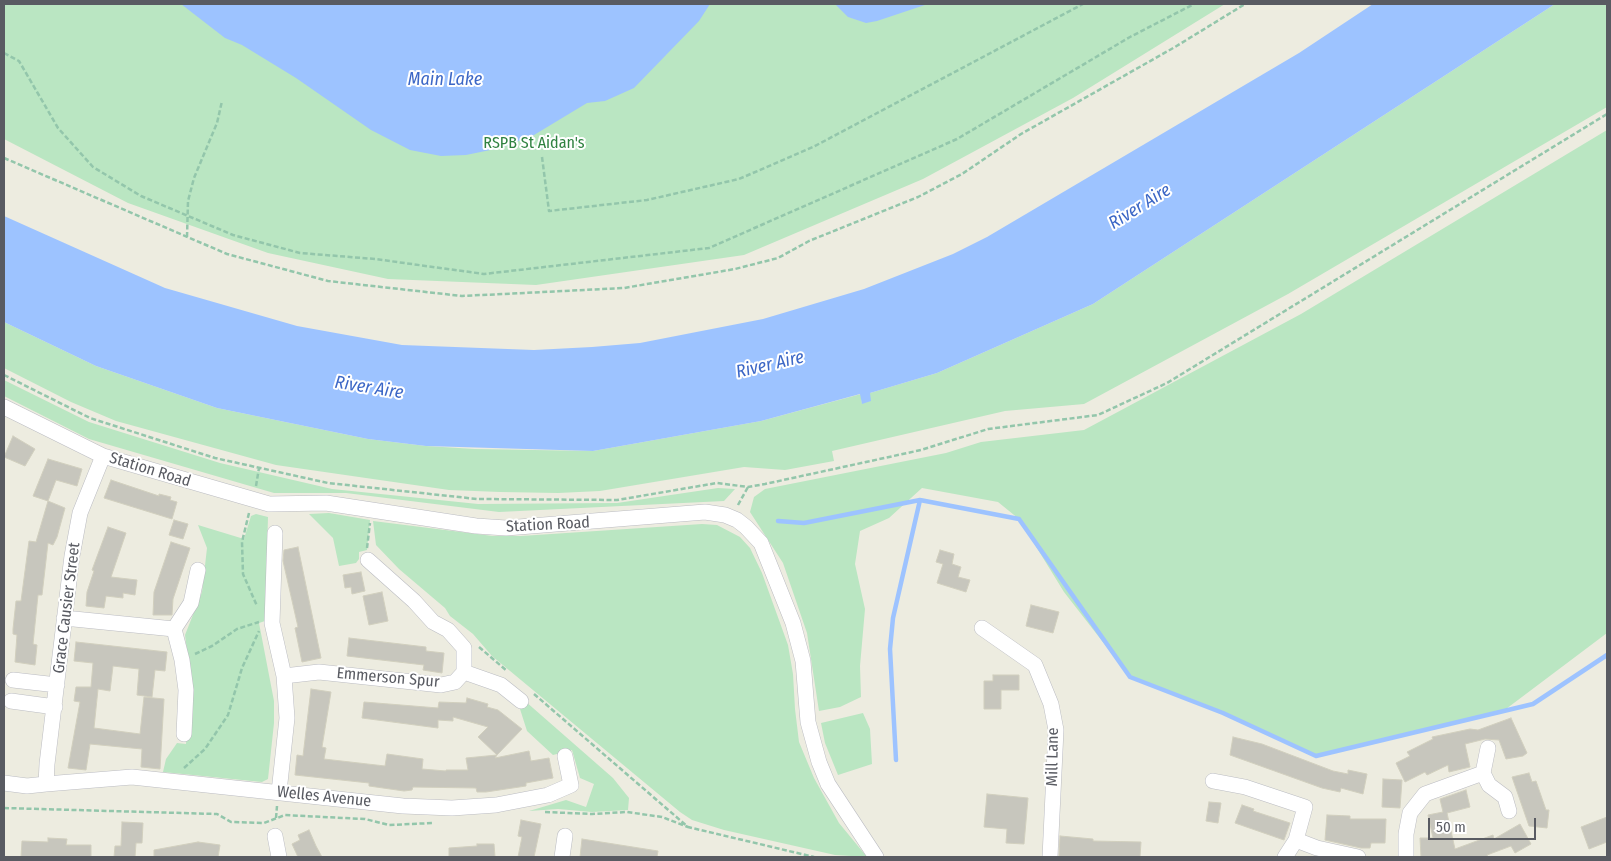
<!DOCTYPE html>
<style>
body{margin:0}
#map{position:relative;width:1611px;height:861px;overflow:hidden;background:#edece0;font-family:"Fira Sans Condensed",sans-serif}
canvas{display:block}
.frame{position:absolute;inset:0;border:5px solid #595b62;pointer-events:none}
.scale{position:absolute;left:1428px;top:818px;width:108px;height:22px;box-sizing:border-box;border:2px solid #595b62;border-top:0;padding-left:6px;font-size:15px;line-height:18px;white-space:nowrap;color:#595b62;-webkit-text-stroke:4px #fff;paint-order:stroke}
</style>
<div id="map">
<canvas width="1611" height="861"></canvas>
<div class="frame"></div>
<div class="scale">50 m</div>
</div>
<script>
const c = document.querySelector('canvas').getContext('2d');
c.lineJoin = 'round';
function fill(path, color) { c.fillStyle = color; c.fill(path, 'evenodd'); }
const shape = rows => new Path2D(rows.map(r => 'M' + r).join(''));
function strokePath(path, color, width, dash) { c.strokeStyle = color; c.lineWidth = width; c.lineCap = dash ? 'butt' : 'round'; c.setLineDash(dash || []); c.stroke(path); }
function label(font, color, halo, rows, align = 'center') {
  c.font = font + ' "Fira Sans Condensed",sans-serif'; c.lineWidth = 4; c.setLineDash([]); c.textBaseline = 'middle'; c.strokeStyle = halo; c.fillStyle = color; for (const [text, x, y, turn = 0] of rows) {
    c.save(); c.translate(x, y); c.rotate((+turn || 0) * Math.PI / 180); c.textAlign = isNaN(turn) ? turn : align; if (halo) c.strokeText(text, 0, 0); c.fillText(text, 0, 0); c.restore();
  }
}
fill(shape([
 [4,4,1225,4,1073,98,923,179,744,255,536,285,388,279,268,253,128,203,4,139],
 [1555,4,1607,4,1607,107,1288,294,1084,404,1005,411,832,451,834,461,785,470,744,467,600,491,558,493,500,492,449,490,276,465,116,421,71,402,4,368,4,322,96,366,217,408,368,439,426,446,475,449,593,451,761,421,861,394,862,404,870,393,937,373,1093,304],
 [1607,130,1607,633,1502,712,1316,756,1223,713,1130,677,1064,592,1019,519,998,502,922,488,889,518,860,531,855,564,865,609,860,666,861,697,840,707,819,711,807,633,783,563,750,512,754,497,765,489,946,453,981,442,1084,430,1301,314],
 [4,380,89,422,220,463,332,489,478,504,617,503,718,488,735,489,724,501,499,512,346,493,274,493,89,439,4,396],
 [329,513,370,520,367,550,359,552,359,559,356,563,339,566,333,538,309,514],
 [256,514,268,517,265,621,259,623,274,701,274,723,268,779,262,782,163,772,166,759,177,743,186,744,190,675,185,635,202,592,207,548,198,525,244,539,251,516],
 [373,521,493,536,521,536,702,524,717,525,740,537,750,548,762,573,788,645,793,674,795,709,799,742,814,778,839,823,867,857,835,855,724,830,692,820,680,812,492,656,473,634,450,616,445,608,399,569,376,545],
 [525,701,613,778,629,798,628,810,592,812,558,809,529,811,566,800,586,807,594,784,580,778,572,750,553,755,527,731,520,709],
 [863,713,870,729,872,764,838,775,825,743,821,723]
]), '#bae6c2');
fill(shape([
 [181,4,710,4,699,21,634,88,605,101,587,103,534,135,500,148,466,155,441,156,410,150,371,130,296,78,242,45,225,38],
 [835,4,928,4,877,21,866,23,848,17],
 [1373,4,1555,4,1093,304,937,373,870,393,871,401,862,404,860,394,761,421,593,451,426,446,368,439,217,408,96,366,4,322,4,216,165,288,297,326,402,345,534,350,592,347,640,343,763,319,864,289,953,254,987,237,1299,53]
]), '#9dc3ff');
strokePath(shape([
 [778,521,804,523,920,500,1019,519,1130,677,1223,713,1316,756,1533,704,1607,655],
 [896,760,890,649,893,618,920,500]
]), '#9dc3ff', 4.5);
const building = shape([
 [13,436,35,449,25,466,4,457,13,436],
 [48,459,82,469,77,486,56,480,48,501,65,508,57,537,53,545,48,543,42,595,38,595,33,644,37,645,35,665,15,662,17,635,13,634,13,629,16,601,21,601,29,541,36,542,48,501,33,496,48,459],
 [111,480,159,496,159,494,171,497,170,500,177,502,172,519,104,498,111,480],
 [174,520,188,524,183,539,169,535,174,520],
 [108,527,126,533,111,577,137,580,135,595,123,593,123,598,106,596,104,608,86,606,87,592,94,571,92,570,108,527],
 [171,542,190,548,173,599,172,615,153,615,154,592,171,542],
 [298,547,321,658,302,662,295,628,298,627,283,561,284,550,298,547],
 [940,550,954,554,952,564,961,567,958,577,970,580,966,592,937,583,943,564,936,562,940,550],
 [361,572,365,591,352,594,351,587,345,588,343,575,361,572],
 [382,592,388,621,369,625,363,596,382,592],
 [1031,605,1059,612,1053,633,1026,626,1031,605],
 [349,638,426,647,426,651,444,653,442,673,423,670,424,665,347,656,349,638],
 [76,642,167,652,165,671,155,670,152,697,137,695,139,669,113,666,110,691,98,689,94,728,140,734,144,697,164,699,160,769,141,767,142,749,90,744,86,770,68,768,80,702,74,701,76,687,91,687,93,663,74,661,76,642],
 [993,675,1019,675,1019,690,1001,690,1001,709,984,709,984,681,993,681,993,675],
 [311,689,331,692,322,747,326,748,324,759,385,766,387,754,423,759,422,769,446,771,446,770,468,770,466,758,497,755,495,758,529,751,531,761,549,758,553,778,526,783,526,786,486,792,477,792,476,788,413,787,412,790,404,791,369,786,369,783,295,775,297,755,303,756,311,689],
 [467,698,488,704,487,707,498,710,522,729,497,755,478,737,488,727,453,717,453,721,438,720,438,728,362,718,364,702,438,708,439,702,466,703,467,698],
 [1511,718,1527,753,1523,756,1506,759,1499,740,1485,739,1465,744,1470,767,1449,772,1448,765,1427,775,1425,772,1405,782,1396,763,1410,756,1407,752,1433,739,1432,737,1470,729,1478,730,1511,718],
 [1233,737,1262,744,1333,771,1348,774,1348,770,1367,774,1363,794,1341,788,1340,792,1322,788,1230,755,1233,737],
 [1529,773,1532,782,1536,781,1546,810,1549,810,1547,828,1529,826,1512,777,1529,773],
 [1383,779,1402,780,1400,808,1382,807,1383,779],
 [1466,790,1470,807,1447,813,1455,849,1493,835,1494,839,1520,824,1531,844,1515,853,1511,846,1487,855,1488,857,1421,857,1420,838,1433,838,1428,815,1443,812,1440,799,1466,790],
 [987,794,1028,798,1024,844,1006,843,1007,829,984,827,987,794],
 [1209,802,1221,803,1218,823,1206,821,1209,802],
 [1242,805,1254,809,1253,811,1290,823,1284,840,1235,823,1242,805],
 [1327,815,1350,816,1350,819,1386,819,1385,843,1371,843,1370,848,1361,848,1325,840,1327,815],
 [1607,817,1607,842,1589,849,1581,827,1607,817],
 [521,820,541,824,534,857,518,857,522,837,518,836,521,820],
 [122,822,143,823,142,843,136,843,135,857,114,857,115,846,121,846,122,822],
 [309,830,316,846,322,857,298,857,292,844,300,840,298,835,309,830],
 [1060,836,1093,839,1093,841,1141,842,1140,857,1059,857,1060,836],
 [48,838,67,839,66,845,91,845,91,857,21,857,22,841,48,842,48,838],
 [582,839,658,851,657,857,580,857,582,839],
 [198,842,220,845,218,857,154,857,154,850,198,842],
 [477,844,494,844,495,857,449,857,449,848,477,846,477,844]
]);
fill(building, '#c7c6bd');
strokePath(building, '#d1cfbe', 1);
const minor = shape([
 [4,407,103,456,269,504,326,503,476,526,506,528,705,512,725,515,737,520,746,527,761,543,793,623,803,661,808,722,819,762,828,784,876,857],
 [103,456,80,513,72,556,47,764,46,784,132,777,403,806,452,808,496,805,548,795,571,785,565,756],
 [275,533,272,623,284,676,287,718,279,792],
 [64,618,174,629],
 [982,628,1035,665,1051,704,1056,730,1050,857],
 [464,672,501,685,521,701],
 [284,676,319,672,441,685,455,682,464,672,464,648,448,630,433,622,414,601,368,560],
 [13,680,57,685],
 [11,701,55,707],
 [184,734,186,690,182,660,174,629,191,603,198,570],
 [1488,748,1483,773,1489,785,1505,797,1509,811],
 [1213,781,1245,787,1305,807,1296,840,1285,857],
 [4,783,27,786,46,784],
 [275,836,279,857],
 [1296,840,1317,848,1358,857],
 [562,857,565,836],
 [1406,857,1406,834,1410,813,1425,794,1483,773]
]);
strokePath(minor, '#bbbcc2', 16);
strokePath(shape([
 [4,53,19,61,58,128,93,167,141,196,233,235,300,253,375,259,484,274,709,248,957,139,1130,37,1194,4],
 [542,157,549,211,647,200,739,179,813,147,1083,4],
 [4,158,227,254,328,281,462,296,624,288,735,269,778,258,809,241,918,197,962,174,1021,134,1175,47,1245,4],
 [187,237,188,201,194,178,217,123,222,101],
 [4,375,90,418,215,458,328,483,477,499,617,500,717,483,748,487,765,484,921,450,988,429,1098,415,1167,383,1607,114],
 [256,486,259,468],
 [738,505,748,487],
 [249,513,242,542,243,574,257,606],
 [367,548,370,523],
 [479,647,507,671],
 [195,654,212,646,237,629,259,622],
 [534,694,688,827,814,857],
 [184,768,205,749,228,715,242,668,259,631],
 [4,808,217,814,231,822,264,823,285,815,365,819,389,825,433,823],
 [545,812,592,814,627,812,662,817,688,827],
 [276,818,277,806]
]), '#93c6ab', 2.5, [5, 2.5]);
strokePath(minor, '#fff', 15);
label('16px', '#308241', '#fff', [
 ["RSPB St Aidan's",534,144]
]);
label('16px', '#595b62', '#fff', [
 ["Station Road",150,470,17],
 ["Station Road",548,525,-3],
 ["Grace Causier Street",67,608,-83],
 ["Emmerson Spur",388,678,5],
 ["Mill Lane",1053,757,-89],
 ["Welles Avenue",324,797,6]
]);
label('italic 18px', '#3c67c6', '#fff', [
 ["Main Lake",445,80],
 ["River Aire",1140,207,-32],
 ["River Aire",770,365,-13],
 ["River Aire",369,388,9]
]);
</script>
